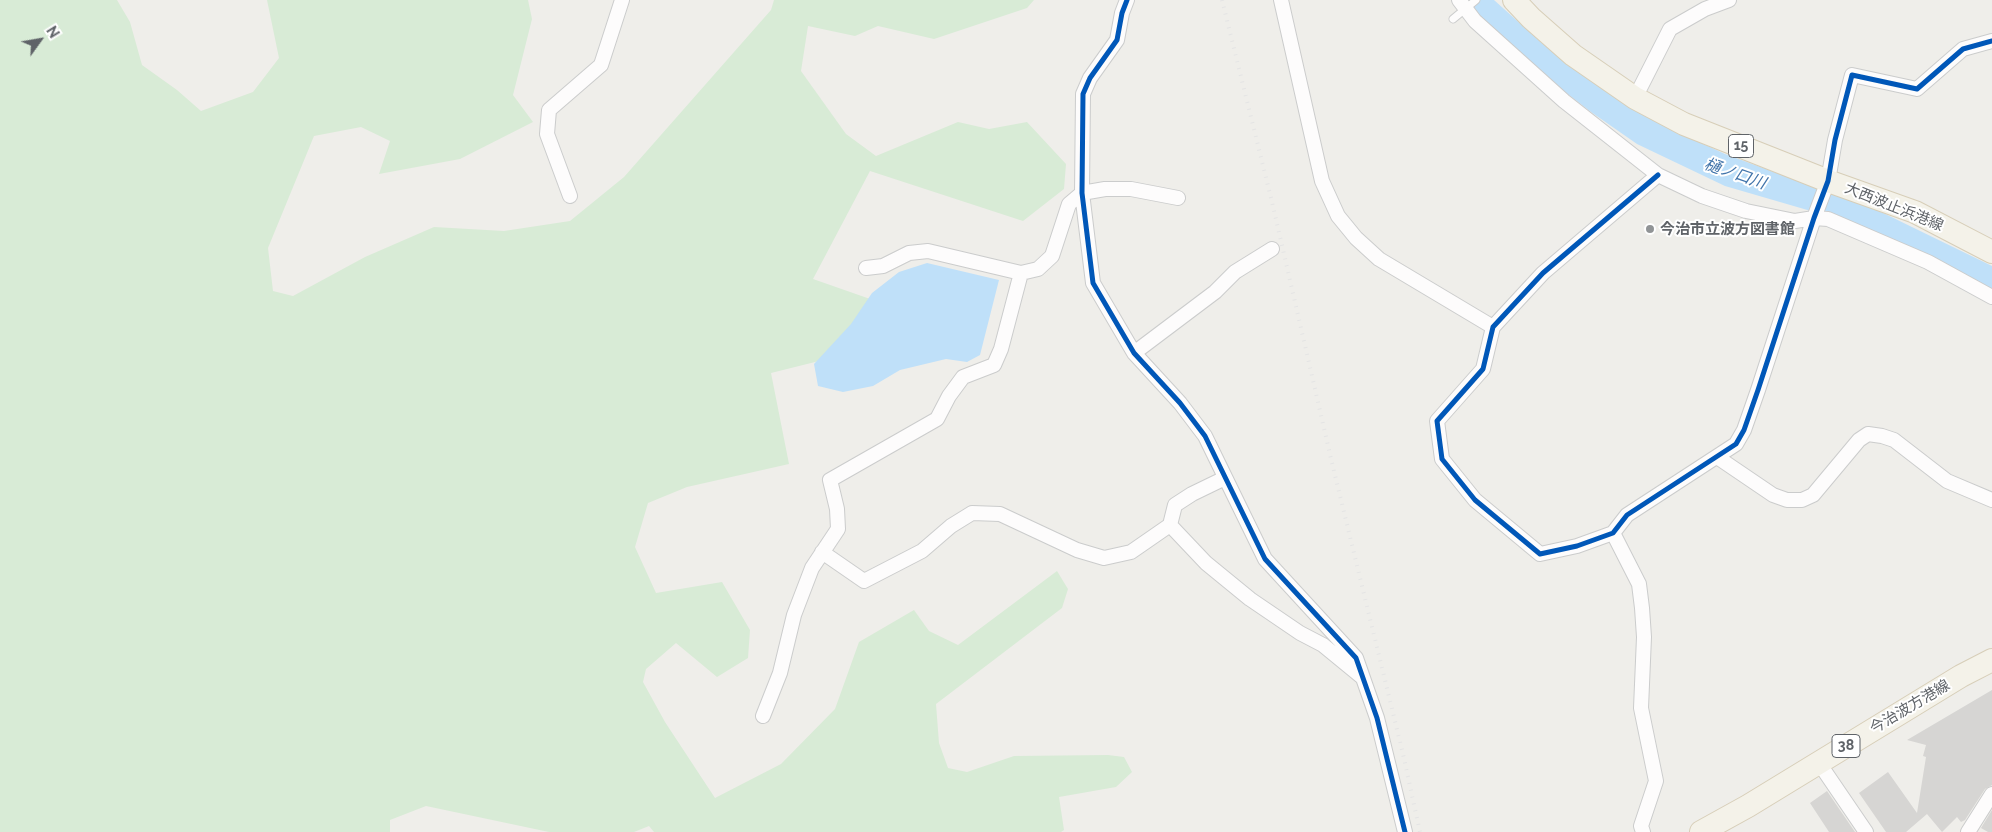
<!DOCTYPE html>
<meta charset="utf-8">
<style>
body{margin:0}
#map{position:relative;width:1992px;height:832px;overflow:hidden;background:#efeeea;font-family:Raleway,sans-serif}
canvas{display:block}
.north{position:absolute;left:15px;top:15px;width:50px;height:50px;-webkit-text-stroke:4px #fff;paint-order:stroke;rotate:58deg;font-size:14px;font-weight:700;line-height:20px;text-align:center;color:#5f6368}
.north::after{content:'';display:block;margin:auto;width:18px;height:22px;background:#5f6368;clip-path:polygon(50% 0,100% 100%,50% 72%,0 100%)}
</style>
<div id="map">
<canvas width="1992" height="832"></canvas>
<div class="north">N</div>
</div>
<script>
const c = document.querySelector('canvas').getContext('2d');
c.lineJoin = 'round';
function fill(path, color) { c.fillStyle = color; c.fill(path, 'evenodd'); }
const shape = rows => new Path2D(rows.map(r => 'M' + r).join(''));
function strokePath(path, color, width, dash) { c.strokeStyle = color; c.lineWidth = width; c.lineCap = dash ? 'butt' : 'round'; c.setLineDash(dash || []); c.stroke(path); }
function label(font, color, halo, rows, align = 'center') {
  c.font = font + ' Raleway,"Noto Sans JP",sans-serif'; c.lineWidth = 4; c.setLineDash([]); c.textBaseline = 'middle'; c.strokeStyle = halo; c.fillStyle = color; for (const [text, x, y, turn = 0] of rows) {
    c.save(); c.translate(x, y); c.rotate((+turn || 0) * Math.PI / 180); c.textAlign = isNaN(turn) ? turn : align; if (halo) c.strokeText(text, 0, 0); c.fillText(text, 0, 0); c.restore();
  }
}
fill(shape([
 [0,0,117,0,130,22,142,65,177,90,201,111,253,92,279,58,267,0,528,0,532,19,513,95,533,122,460,159,379,174,390,141,361,127,314,136,268,248,273,291,293,296,365,257,434,227,504,231,570,221,624,177,771,10,774,0,1034,0,1027,8,934,39,878,26,855,36,808,26,801,71,846,134,876,156,958,122,989,129,1027,122,1066,164,1064,189,1023,221,870,171,813,279,873,300,827,359,771,373,789,464,687,487,648,503,635,547,656,593,722,582,750,630,748,658,717,677,676,643,646,669,643,682,665,722,715,798,781,764,835,709,859,642,914,610,929,631,958,645,1057,571,1068,589,1062,608,936,704,939,743,948,768,967,772,1014,756,1108,755,1124,757,1132,772,1116,787,1059,797,1064,830,1061,832,654,832,649,826,634,832,549,832,426,806,390,820,390,832,0,832]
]), '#d8ebd6');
fill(shape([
 [1466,0,1494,0,1543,44,1593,81,1675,131,1725,154,1875,209,1992,266,1992,289,1918,251,1828,216,1725,186,1637,144,1591,112,1521,58,1500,38],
 [927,263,999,280,980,355,967,362,946,359,900,370,873,386,843,392,818,386,814,364,851,324,872,293,899,272]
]), '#bfe0f9');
fill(shape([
 [1992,690,1992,785,1985,789,1965,820,1961,822,1957,817,1942,832,1927,814,1906,832,1886,832,1859,793,1888,772,1917,813,1926,757,1923,756,1926,745,1907,740],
 [1827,791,1842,813,1855,832,1829,832,1810,803],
 [1992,810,1992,832,1988,832,1981,828]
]), '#d6d5d3');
const lane = shape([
 [1453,19,1476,0]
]);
const street = shape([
 [1127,0,1122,13,1117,40,1090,78,1083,94,1082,193,1093,283,1134,353,1180,403,1205,436,1265,559,1356,658,1377,718,1405,832],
 [1281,0,1322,181,1338,216,1356,238,1379,259,1493,327],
 [1459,0,1475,21,1564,101,1658,175,1702,196,1746,211,1795,221,1814,218,1828,219,1928,262,1992,297],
 [1635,98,1670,29,1705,9,1729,0],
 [1658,175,1543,273,1493,327,1483,369,1437,421,1442,459,1475,500,1540,554,1577,546,1613,533,1627,515,1736,444,1744,430,1758,390,1814,218,1828,181,1835,140,1852,75,1917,89,1963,49,1992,41],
 [570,196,547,134,549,110,601,65,622,0],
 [866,268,883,266,909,253,928,251,1021,273,1038,269,1052,256,1069,204,1082,193,1105,189,1131,189,1178,198],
 [1134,353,1215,292,1235,272,1272,249],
 [1717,457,1773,495,1787,500,1802,500,1813,495,1859,440,1868,434,1882,436,1894,440,1947,481,1992,500],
 [1170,525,1175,505,1192,494,1225,478],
 [1613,533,1639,584,1642,608,1644,637,1641,708,1656,781,1641,826,1643,832],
 [822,552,864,581,922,551,951,526,972,513,1000,514,1077,550,1104,558,1131,552,1170,525,1206,563,1250,599,1300,633,1323,645,1362,677],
 [763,716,780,673,794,615,812,568,838,529,837,509,830,480,937,419,949,396,963,377,994,365,1001,349,1021,273],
 [1819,763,1866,832],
 [1968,832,1992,794]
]);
const primary = shape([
 [1514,0,1531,18,1573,55,1635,98,1684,124,1828,181,1915,212,1992,252],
 [1701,832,1748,806,1961,676,1992,660]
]);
strokePath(lane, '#cbcccc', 9);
strokePath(street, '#cbcccc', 16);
strokePath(primary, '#d7ceb8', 24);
strokePath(lane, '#fdfcfc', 7);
strokePath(street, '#fdfcfc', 14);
strokePath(primary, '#f4f2e9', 22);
strokePath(shape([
 [1222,0,1272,202,1332,463,1403,754,1420,832]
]), '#e4e4e4', 4, [1, 6]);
strokePath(shape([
 [1127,0,1122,13,1117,40,1090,78,1083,94,1082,193,1093,283,1134,353,1180,403,1205,436,1265,559,1356,658,1377,718,1405,832],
 [1658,175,1543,273,1493,327,1483,369,1437,421,1442,459,1475,500,1540,554,1577,546,1613,533,1627,515,1736,444,1744,430,1758,390,1814,218,1828,181,1835,140,1852,75,1917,89,1963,49,1992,41]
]), '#0057b8', 5);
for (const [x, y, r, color] of [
 [1650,229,5,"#919496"]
]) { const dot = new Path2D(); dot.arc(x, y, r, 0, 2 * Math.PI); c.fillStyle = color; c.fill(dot); strokePath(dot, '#fff', 2); }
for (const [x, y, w] of [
 [1741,146,25],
 [1846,746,28]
]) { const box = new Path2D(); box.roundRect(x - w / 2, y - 11.5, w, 23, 4); c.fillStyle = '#fff'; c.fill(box); strokePath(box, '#5f6368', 1); }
label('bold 14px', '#5f6368', null, [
 ["15",1741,146],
 ["38",1846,746]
]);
label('15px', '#5f6368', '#fff', [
 ["大西波止浜港線",1894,207,22],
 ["今治波方港線",1910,707,-31]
]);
label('bold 15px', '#5f6368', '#fff', [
 ["今治市立波方図書館",1660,229]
], 'left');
label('italic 16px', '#4174aa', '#fff', [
 ["樋ノ口川",1735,174,19]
]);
</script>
